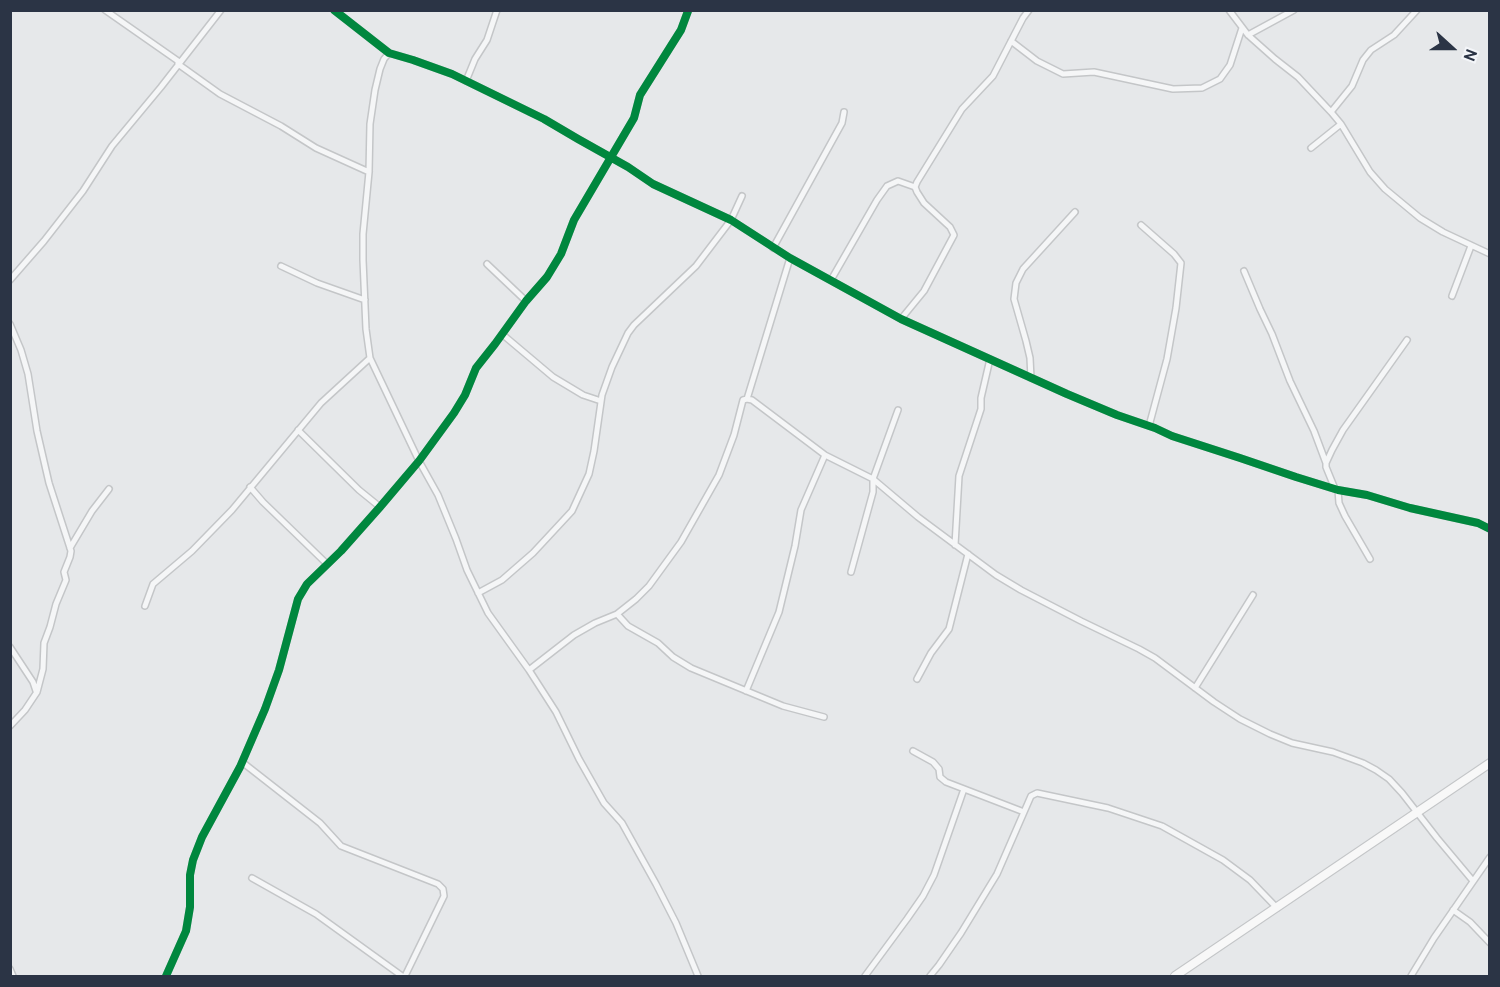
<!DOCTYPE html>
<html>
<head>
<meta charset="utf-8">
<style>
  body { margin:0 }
  #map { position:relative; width:1500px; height:987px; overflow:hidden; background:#e6e8ea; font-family:Overpass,sans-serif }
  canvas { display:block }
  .frame { position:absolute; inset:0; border:12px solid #2b3445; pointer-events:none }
  .north { position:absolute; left:1422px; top:18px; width:60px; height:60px; -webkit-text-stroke:4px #f4f6f9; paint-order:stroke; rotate:111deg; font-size:16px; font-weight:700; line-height:24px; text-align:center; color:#2b3445 }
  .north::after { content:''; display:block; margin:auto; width:21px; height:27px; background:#2b3445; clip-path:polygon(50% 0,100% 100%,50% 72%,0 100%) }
</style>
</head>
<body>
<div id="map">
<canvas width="1500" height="987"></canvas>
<div class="frame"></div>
<div class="north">N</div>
</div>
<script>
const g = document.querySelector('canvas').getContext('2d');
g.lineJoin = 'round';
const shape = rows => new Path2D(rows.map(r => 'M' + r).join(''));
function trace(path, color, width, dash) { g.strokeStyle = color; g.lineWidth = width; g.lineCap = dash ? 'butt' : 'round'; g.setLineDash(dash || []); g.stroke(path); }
const minor = shape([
  [105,10,178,61,178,64,220,94,281,126,316,148,369,172],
  [334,10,389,53,413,60,452,74,544,119,578,139,628,167,653,184,731,220,790,258,901,319,1067,394,1117,415,1155,428,1172,436,1240,458,1296,477,1338,490,1367,495,1410,508,1478,523,1490,529],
  [1229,10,1248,35,1275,59,1298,77,1331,112,1341,124,1370,172,1385,189,1420,218,1443,232,1490,254],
  [1248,35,1294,10],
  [1011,41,1037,61,1063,74,1094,72,1173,89,1202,88,1220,79,1230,65,1242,28],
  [389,53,384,59,380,69,375,90,370,124,369,172,363,234,363,260,366,329,370,358,419,461,438,495,456,539,467,570,488,613,529,670,556,712,579,759,604,803,622,823,656,884,676,923,698,976],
  [466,81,475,59,487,40,497,10],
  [1331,112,1352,86,1363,60,1371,50,1394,35,1417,10],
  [1311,148,1341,124],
  [1141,225,1174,254,1181,263,1176,308,1167,359,1149,426],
  [773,248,842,123,844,112],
  [487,264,526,301],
  [281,266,317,283,365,300],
  [1244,271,1260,309,1272,334,1290,381,1314,431,1326,463],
  [10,280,44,241,83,191,112,146,161,87,221,10],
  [831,280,877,200,887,186,898,181,915,187],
  [1452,296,1471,246],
  [901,319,924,291,954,235,950,227,924,203,917,192,915,187,917,182,962,109,993,76,1023,18,1029,10],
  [10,324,21,350,28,374,37,431,49,483,71,551,70,557,64,572,66,580,56,604,50,627,44,643,43,669,37,692,25,710,10,726],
  [502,334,553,377,583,395,601,401],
  [1031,378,1030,358,1026,341,1014,299,1016,283,1023,269,1075,212],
  [747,399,752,400,825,455,873,479,918,517,996,575,1021,590,1081,621,1139,649,1155,658,1214,702,1240,719,1270,734,1292,743,1333,752,1363,763,1376,770,1389,779,1402,793,1437,838,1473,881],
  [298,430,359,490,380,507],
  [250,487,263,502,327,564],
  [1335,489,1326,467,1326,463,1332,450,1343,430,1407,340],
  [1338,490,1339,503,1345,516,1370,559],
  [955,545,959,476,981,409,981,398,990,359],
  [70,548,92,511,109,489],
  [851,572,873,492,873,479,898,410],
  [478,593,502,580,533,553,572,511,589,474,594,451,602,395,612,367,628,333,634,325,696,266,731,220,742,196],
  [145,606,153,584,192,551,232,510,321,403,370,358],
  [617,614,628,626,658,643,673,657,691,668,783,706,824,717],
  [10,647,33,682,36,691],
  [529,670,574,635,595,623,617,614,636,599,649,586,681,542,719,475,734,435,743,400,747,399,790,258],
  [917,679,931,653,949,629,968,554],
  [1195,688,1253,595],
  [746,691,779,612,795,546,801,510,825,455],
  [913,751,933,762,939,769,940,777,946,782,1024,812],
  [242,762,320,823,341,846,438,884,443,889,444,896,405,976],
  [252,878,316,914,402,976],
  [1453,910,1470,922,1490,943],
  [10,969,13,976],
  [166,976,186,931,190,907,190,875,193,860,202,837,240,767,265,709,279,670,298,599,307,584,341,551,380,507,419,461,454,413,465,395,476,368,495,344,526,301,547,277,561,254,574,220,634,118,640,95,681,30,688,11],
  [865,976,907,919,923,896,934,875,964,789],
  [930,976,939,965,961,933,997,874,1031,796,1037,793,1108,808,1162,826,1223,860,1250,880,1277,908],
  [1411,976,1434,938,1490,857]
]);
const secondary = shape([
  [1175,976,1490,763]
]);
const cycleway = shape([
  [334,10,389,53,413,60,452,74,544,119,578,139,628,167,653,184,731,220,790,258,901,319,1067,394,1117,415,1155,428,1172,436,1240,458,1296,477,1338,490,1367,495,1410,508,1478,523,1490,529],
  [166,976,186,931,190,907,190,875,193,860,202,837,240,767,265,709,279,670,298,599,307,584,341,551,380,507,419,461,454,413,465,395,476,368,495,344,526,301,547,277,561,254,574,220,634,118,640,95,681,30,688,11]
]);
trace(minor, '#c4c6c8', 8);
trace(secondary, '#c4c6c8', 10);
trace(minor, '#f5f6f7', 5);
trace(secondary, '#f8f8f8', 8);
trace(cycleway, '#00873e', 8);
</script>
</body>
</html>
